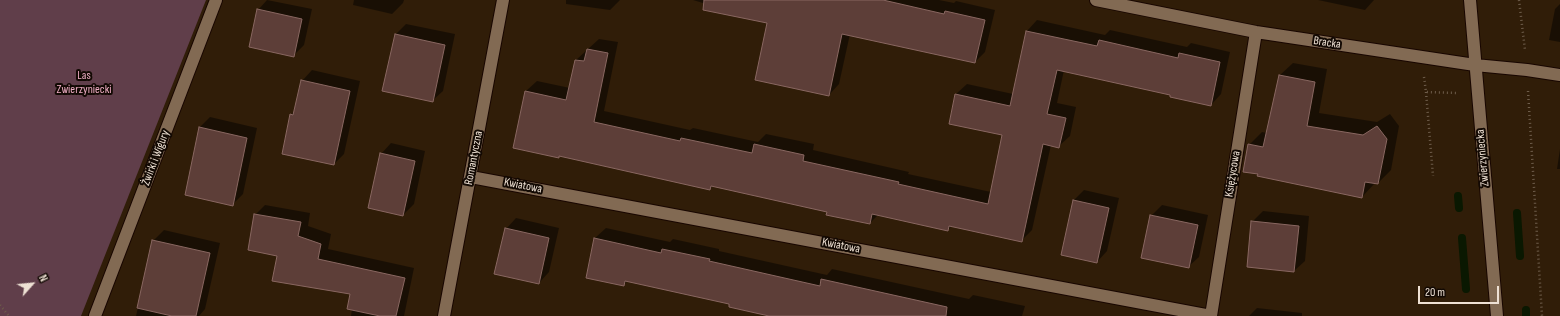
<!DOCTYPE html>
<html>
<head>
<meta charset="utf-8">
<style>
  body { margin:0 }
  #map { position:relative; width:1560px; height:316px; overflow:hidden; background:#301d08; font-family:"Sofia Sans Condensed",sans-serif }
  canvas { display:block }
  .north { position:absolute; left:12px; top:264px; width:40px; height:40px; -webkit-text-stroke:3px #120903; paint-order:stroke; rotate:63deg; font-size:11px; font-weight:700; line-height:16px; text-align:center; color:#eee1d4 }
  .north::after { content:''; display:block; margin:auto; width:14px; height:18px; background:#eee1d4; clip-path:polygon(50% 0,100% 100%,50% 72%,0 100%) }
  .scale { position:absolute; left:1418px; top:286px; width:81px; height:18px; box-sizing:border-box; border:2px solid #eee1d4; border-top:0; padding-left:5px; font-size:12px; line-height:14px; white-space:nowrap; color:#eee1d4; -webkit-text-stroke:3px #120903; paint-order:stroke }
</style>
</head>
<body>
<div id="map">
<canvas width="1560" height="316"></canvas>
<div class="north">N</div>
<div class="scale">20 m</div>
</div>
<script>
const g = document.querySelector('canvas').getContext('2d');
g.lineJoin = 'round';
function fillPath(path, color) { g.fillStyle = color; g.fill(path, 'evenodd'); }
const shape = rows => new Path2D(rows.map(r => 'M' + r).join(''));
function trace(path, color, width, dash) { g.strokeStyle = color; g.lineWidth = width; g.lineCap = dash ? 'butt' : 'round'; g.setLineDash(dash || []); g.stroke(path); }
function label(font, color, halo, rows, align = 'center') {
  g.font = font + ' "Sofia Sans Condensed",sans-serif'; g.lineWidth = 4; g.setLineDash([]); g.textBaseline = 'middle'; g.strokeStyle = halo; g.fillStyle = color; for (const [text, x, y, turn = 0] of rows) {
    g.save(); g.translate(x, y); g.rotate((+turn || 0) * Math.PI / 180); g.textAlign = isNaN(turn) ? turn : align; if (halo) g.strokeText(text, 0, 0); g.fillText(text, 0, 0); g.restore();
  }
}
const forest = shape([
  [0,0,206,0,81,316,0,316]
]);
const shadow = shape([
  [267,0,312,9,304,45,293,56,258,10],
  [354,0,404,0,403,3,392,14,353,5],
  [566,0,620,0,610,10,566,4],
  [693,0,939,0,954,3,956,1,995,10,985,52,975,62,850,34,839,84,829,95,768,23],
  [1318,0,1374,0,1365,10],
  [1560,4,1560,42,1549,40,1555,9],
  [1037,20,1105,35,1110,30,1187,47,1191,43,1230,52,1221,94,1211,105,1171,94,1064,70,1057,103,1076,107,1070,136,1059,146,1051,145,1032,230,1021,241,952,226,948,230,878,215,870,223,828,211,714,185,710,189,560,156,558,157,514,148,526,91,537,81,570,88,576,60,599,39,618,42,604,111,690,130,693,128,758,142,766,134,814,144,813,150,909,172,908,174,991,192,1003,135,956,94,967,84,1013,94,1027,31],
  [406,24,455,34,443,91,432,101,396,34],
  [1293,63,1327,69,1319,113,1377,122,1390,114,1399,126,1391,170,1378,183,1375,183,1362,197,1249,145,1262,132,1267,133,1280,75],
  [312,70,360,81,344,154,334,164,291,115,295,110,302,81],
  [210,117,257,128,243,194,232,205,199,128],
  [391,143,425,151,414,204,403,215,381,154],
  [1560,149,1560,169,1557,169],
  [1084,190,1119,198,1107,251,1097,262,1073,201],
  [265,205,310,213,308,226,331,234,328,249,414,268,404,316,351,316,352,309,351,293,278,255,255,215],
  [1162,205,1208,215,1199,257,1188,267,1151,216],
  [1263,211,1309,216,1305,261,1294,271,1252,222],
  [516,218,559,228,549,272,539,283,506,229],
  [606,228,670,242,673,239,719,249,719,251,827,275,832,269,969,299,973,295,1025,306,1022,316,791,316,628,281,623,285,595,238],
  [164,230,220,243,205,309,199,316,136,316,153,241],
  [1257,308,1302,313,1302,316,1249,316]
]);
const stream = shape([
  [1458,196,1459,208],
  [1517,213,1520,256],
  [1462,238,1466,289],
  [1526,310,1526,316]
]);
const building = shape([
  [704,0,883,0,944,14,945,11,985,20,975,63,842,34,829,96,755,80,767,23,703,10,704,0],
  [257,9,302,19,294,57,249,47,257,9],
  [1026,31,1097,46,1099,40,1178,58,1179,53,1220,62,1211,106,1170,97,1170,95,1057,70,1047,114,1066,118,1059,148,1043,144,1022,242,949,226,948,231,872,214,870,224,826,215,827,212,711,186,710,190,559,156,559,158,513,148,525,91,566,100,575,60,584,61,587,49,608,53,594,122,680,141,681,138,752,153,754,144,804,155,803,161,899,182,898,184,988,204,1002,135,949,124,955,94,1010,106,1026,31],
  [395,34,445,45,433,102,382,91,395,34],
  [1279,75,1315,82,1307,126,1363,135,1377,126,1387,139,1378,184,1365,182,1362,198,1257,176,1258,174,1243,172,1248,144,1263,147,1279,75],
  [301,80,350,91,334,165,282,154,290,114,293,115,301,80],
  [199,127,247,138,233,206,185,195,199,127],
  [380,153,415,161,403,216,368,208,380,153],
  [1073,200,1109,208,1097,263,1061,255,1073,200],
  [254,214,301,222,298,236,321,244,318,259,405,278,396,316,380,316,347,309,350,294,272,281,277,256,248,250,254,214],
  [1150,215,1198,225,1189,268,1141,258,1150,215],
  [1251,221,1299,226,1294,272,1247,267,1251,221],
  [505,228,549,238,539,284,494,274,505,228],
  [594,238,661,253,662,249,710,259,709,261,820,286,821,279,947,307,946,316,769,316,729,307,729,304,625,281,624,286,586,278,594,238],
  [152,240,210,253,196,316,172,316,137,308,152,240]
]);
const path = shape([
  [1519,0,1525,50],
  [1424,77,1426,92,1458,93],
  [1528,91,1542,316],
  [1426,92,1433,176],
  [0,305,9,316]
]);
const minor = shape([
  [1096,0,1256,32,1475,65,1527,70,1560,75],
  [1470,0,1497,316],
  [471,177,1211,316],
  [95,316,216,0],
  [444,316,503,0],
  [1211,316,1256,32]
]);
const streetNames = [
  ["Bracka",1327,43,9],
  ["Żwirki i Wigury",156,158,-69],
  ["Romantyczna",474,158,-79],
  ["Zwierzyniecka",1483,158,-95],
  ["Księżycowa",1233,174,-81],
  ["Kwiatowa",523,186,11],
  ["Kwiatowa",841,246,11]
];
const parkNames = [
  ["Las",84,76],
  ["Zwierzyniecki",84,90]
];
fillPath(forest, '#603e4a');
fillPath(shadow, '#0007');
trace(stream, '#0a1801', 8);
fillPath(building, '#5d3e38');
trace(building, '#896761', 1);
trace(minor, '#180600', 14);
trace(path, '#6e5d4b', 2.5, [1, 3]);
trace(minor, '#826a53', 12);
label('12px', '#eee1d4', '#120903', streetNames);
label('12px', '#efaec5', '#120903', parkNames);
</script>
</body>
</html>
